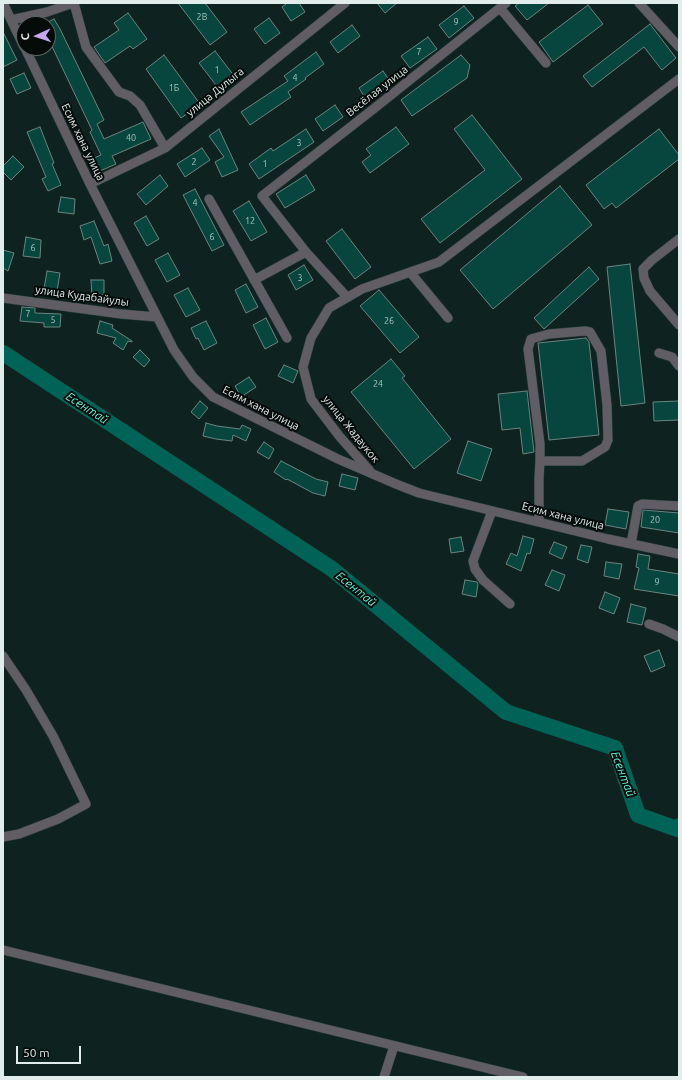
<!DOCTYPE html>
<html>
<head>
<meta charset="utf-8">
<style>
  body { margin:0 }
  #map { position:relative; width:682px; height:1080px; overflow:hidden; background:#0e2320; font-family:Ubuntu,sans-serif }
  canvas { display:block }
  .frame { position:absolute; inset:0; border:4px solid #e1edeb; pointer-events:none }
  .north { position:absolute; left:16px; top:16px; width:40px; height:40px; box-sizing:border-box; background:#040b09; border:1px solid #5c6563; border-radius:50%; rotate:267deg; font-size:11px; font-weight:700; line-height:16px; text-align:center; color:#e1edeb }
  .north::after { content:''; display:block; margin:auto; width:14px; height:18px; background:#c6a6f0; clip-path:polygon(50% 0,100% 100%,50% 72%,0 100%) }
  .scale { position:absolute; left:16px; top:1046px; width:65px; height:18px; box-sizing:border-box; border:2px solid #e1edeb; border-top:0; padding-left:5px; font-size:12px; line-height:14px; white-space:nowrap; color:#e1edeb; -webkit-text-stroke:3px #040b09; paint-order:stroke }
</style>
</head>
<body>
<div id="map">
<canvas width="682" height="1080"></canvas>
<div class="frame"></div>
<div class="north">С</div>
<div class="scale">50 m</div>
</div>
<script>
const g = document.querySelector('canvas').getContext('2d');
g.lineJoin = 'round';
const shape = rows => new Path2D(rows.map(r => 'M' + r).join(''));
function trace(path, color, width, dash) { g.strokeStyle = color; g.lineWidth = width; g.lineCap = dash ? 'butt' : 'round'; g.setLineDash(dash || []); g.stroke(path); }
function fillPath(path, color) { g.fillStyle = color; g.fill(path, 'evenodd'); }
function label(font, color, halo, rows, align = 'center') {
  g.font = font + ' Ubuntu,sans-serif'; g.lineWidth = 4; g.setLineDash([]); g.textBaseline = 'middle'; g.strokeStyle = halo; g.fillStyle = color; for (const [text, x, y, turn = 0] of rows) {
    g.save(); g.translate(x, y); g.rotate((+turn || 0) * Math.PI / 180); g.textAlign = isNaN(turn) ? turn : align; if (halo) g.strokeText(text, 0, 0); g.fillText(text, 0, 0); g.restore();
  }
}
const river = shape([
  [3,353,332,569,506,712,615,748,638,815,677,829,679,826]
]);
const building = shape([
  [178,3,205,3,227,32,210,45,178,3],
  [287,3,299,3,305,12,291,21,282,7,287,3],
  [377,3,397,3,385,13,377,3],
  [519,3,549,3,527,20,515,6,519,3],
  [588,5,603,24,553,62,539,42,588,5],
  [464,6,474,18,449,38,439,25,464,6],
  [128,13,147,39,133,49,130,46,105,63,94,47,119,30,114,23,128,13],
  [269,18,280,33,265,44,254,29,269,18],
  [54,19,60,29,104,120,97,124,104,139,143,122,151,139,112,156,116,164,100,171,94,158,101,155,90,132,92,130,48,38,48,22,54,19],
  [650,24,676,58,662,70,644,47,592,87,583,76,650,24],
  [352,25,360,36,338,53,330,42,352,25],
  [3,32,17,60,3,67,3,32],
  [428,37,437,49,410,68,401,56,428,37],
  [215,51,235,77,219,89,199,63,215,51],
  [316,52,324,64,305,78,306,79,288,92,291,97,250,125,241,112,288,81,284,76,316,52],
  [164,55,203,108,194,115,191,111,181,118,146,69,164,55],
  [461,55,470,65,467,78,412,116,401,100,461,55],
  [383,71,392,84,367,101,359,88,383,71],
  [24,73,31,88,17,94,10,79,24,73],
  [335,105,343,117,323,131,315,119,335,105],
  [472,115,522,179,440,243,421,219,485,170,454,129,472,115],
  [40,127,54,163,52,164,61,185,48,191,42,179,46,177,27,132,40,127],
  [396,127,409,144,370,173,362,162,371,155,366,149,396,127],
  [219,129,238,170,222,177,215,162,224,157,209,136,219,129],
  [306,129,314,142,259,179,249,164,271,148,273,151,306,129],
  [659,129,679,155,679,159,616,208,612,203,604,209,586,185,659,129],
  [202,148,210,160,185,177,177,164,202,148],
  [13,156,24,167,11,180,3,172,3,166,13,156],
  [160,175,168,186,146,205,137,194,160,175],
  [306,175,315,190,285,208,276,194,306,175],
  [560,186,592,225,493,309,460,270,560,186],
  [195,189,224,245,212,251,183,195,195,189],
  [61,197,75,199,74,214,58,212,61,197],
  [249,201,267,232,251,241,233,211,249,201],
  [146,216,159,239,147,246,134,223,146,216],
  [94,221,104,246,108,244,112,261,100,264,91,237,84,240,80,226,94,221],
  [342,229,371,267,355,279,326,241,342,229],
  [26,237,41,240,40,258,23,256,26,237],
  [3,250,14,253,8,271,3,268,3,250],
  [168,253,180,275,167,282,155,260,168,253],
  [630,264,645,403,621,406,607,267,630,264],
  [304,265,313,280,296,290,288,275,304,265],
  [589,267,599,279,544,329,534,318,589,267],
  [47,271,60,273,57,291,44,289,47,271],
  [91,280,104,280,104,295,92,296,91,280],
  [246,284,258,307,246,313,235,290,246,284],
  [188,288,200,310,186,317,174,295,188,288],
  [379,290,419,337,400,353,360,306,379,290],
  [22,307,35,308,35,313,61,314,60,327,44,327,44,323,20,321,22,307],
  [266,318,278,342,265,349,253,325,266,318],
  [100,321,113,325,112,328,132,341,132,342,128,341,123,350,113,343,116,338,97,333,100,321],
  [206,321,217,343,204,350,198,338,196,339,191,328,206,321],
  [586,338,589,342,599,435,549,440,538,343,586,338],
  [140,350,150,360,144,367,133,357,140,350],
  [391,359,405,376,402,378,451,439,414,469,351,392,391,359],
  [284,365,298,371,293,383,278,376,284,365],
  [249,377,256,387,241,397,235,386,249,377],
  [527,391,534,452,523,454,520,428,502,430,498,394,527,391],
  [200,401,208,408,199,419,191,412,200,401],
  [679,401,679,420,654,421,653,402,679,401],
  [206,423,217,426,240,429,242,425,251,429,246,441,233,435,232,441,216,439,203,436,206,423],
  [468,441,492,449,481,481,457,473,468,441],
  [264,442,274,449,269,459,257,452,264,442],
  [281,461,316,479,328,482,325,496,313,493,287,479,286,480,274,472,281,461],
  [342,474,358,478,355,490,339,486,342,474],
  [608,509,629,512,626,529,605,525,608,509],
  [643,510,679,513,679,533,641,527,643,510],
  [523,536,534,539,530,554,527,553,521,571,506,564,511,553,517,556,523,536],
  [461,537,464,551,451,553,449,539,461,537],
  [554,542,567,547,562,559,549,553,554,542],
  [581,545,592,547,588,563,577,559,581,545],
  [638,554,650,556,648,569,679,574,679,596,634,589,639,568,636,567,638,554],
  [606,562,622,564,619,579,604,576,606,562],
  [552,570,565,575,559,591,545,585,552,570],
  [465,580,477,582,478,584,476,597,462,594,465,580],
  [605,592,620,598,614,614,599,608,605,592],
  [631,604,646,608,642,625,627,622,631,604],
  [659,650,665,666,651,672,644,656,659,650]
]);
const minor = shape([
  [3,3,24,47],
  [74,3,86,47,119,92,130,96,140,105,165,148],
  [639,3,679,47],
  [500,8,546,63],
  [11,20,47,12,73,3],
  [25,48,90,184,174,350,193,377,213,397,338,459,396,484,419,493,608,539,679,554],
  [90,184,165,148,345,3],
  [209,199,287,338],
  [679,239,652,260,643,269,644,278,650,291,679,325],
  [410,272,448,318],
  [254,280,306,252],
  [347,297,306,252,262,196,376,107,506,3],
  [3,298,121,314,157,317],
  [659,353,672,357,679,366],
  [370,471,340,437,311,399,303,367,311,338,329,308,362,289,439,262,679,79],
  [492,511,473,561,475,569,483,580,510,604],
  [539,522,539,478,540,461,540,444,528,349,531,339,549,334,585,331,590,332,601,351,607,405,608,440,605,447,582,461,540,461],
  [631,544,638,506,642,504,679,506],
  [649,624,663,629,679,637],
  [3,656,26,690,53,736,86,804,58,819,19,834,3,837],
  [3,950,523,1077],
  [384,1077,394,1046]
]);
const numberNames = [
  ["2В",202,17],
  ["9",456,22],
  ["7",419,52],
  ["1",217,70],
  ["4",295,78],
  ["1Б",174,88],
  ["40",131,138],
  ["3",299,143],
  ["2",194,162],
  ["1",265,164],
  ["4",195,203],
  ["12",250,221],
  ["6",212,237],
  ["6",33,248],
  ["3",300,278],
  ["7",28,314],
  ["5",53,320],
  ["26",389,321],
  ["24",378,384],
  ["20",655,520],
  ["9",657,582]
];
const streetNames = [
  ["Весёлая улица",377,91,-38],
  ["улица Дулыга",215,92,-39],
  ["Есим хана улица",83,142,64],
  ["улица Кудабайулы",82,296,8],
  ["Есим хана улица",261,408,27],
  ["улица Жадаукок",351,429,51],
  ["Есим хана улица",563,516,14]
];
const waterNames = [
  ["Есентай",87,408,33],
  ["Есентай",356,589,39],
  ["Есентай",623,774,69]
];
trace(river, '#006357', 16);
fillPath(building, '#07463e');
trace(building, '#6c847f', 1);
trace(minor, '#2c3f3c', 10);
trace(minor, '#605d65', 9);
label('9px', '#aac3c0', null, numberNames);
label('11px', '#e1edeb', '#040b09', streetNames);
label('italic 12px', '#5ef4dd', '#040b09', waterNames);
</script>
</body>
</html>
